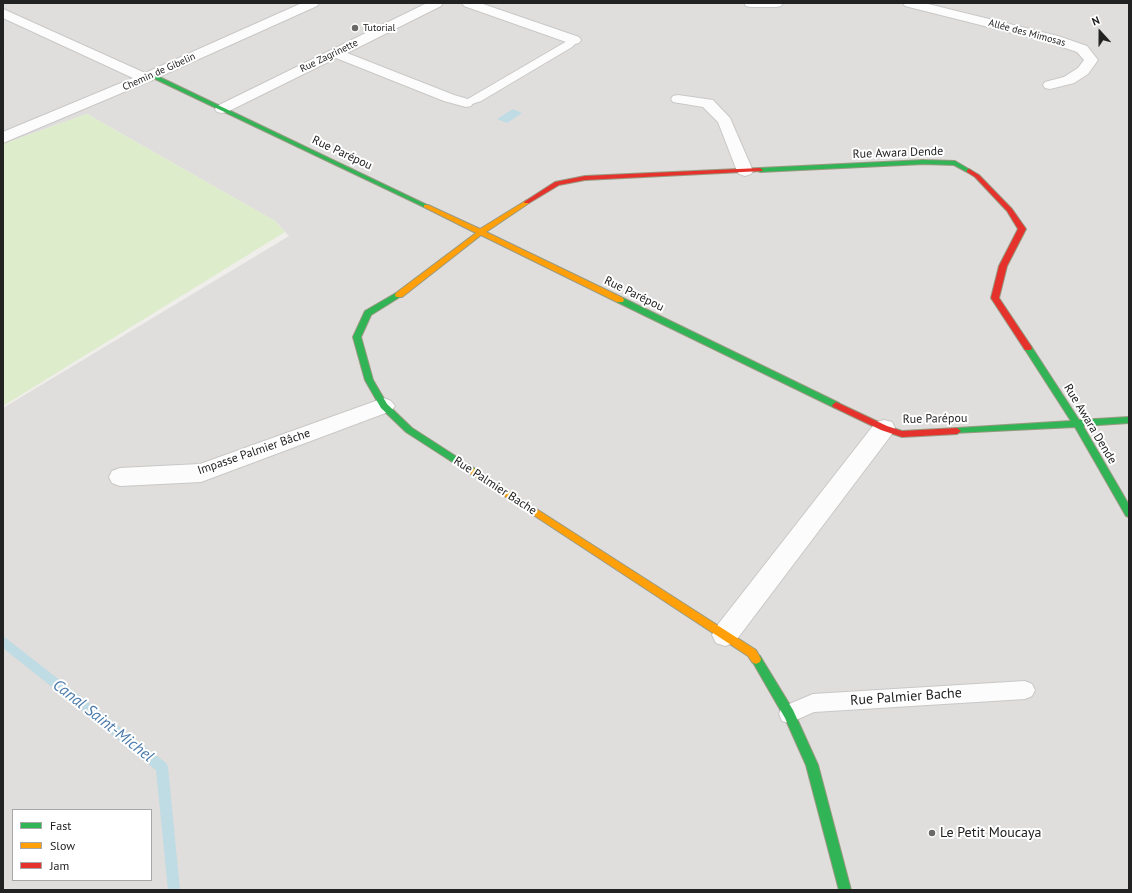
<!DOCTYPE html>
<html>
<head>
<meta charset="utf-8">
<style>
  body { margin:0 }
  #map { position:relative; width:1132px; height:893px; overflow:hidden; background:#f0eeeb; font-family:"PT Sans",sans-serif }
  canvas { display:block }
  .frame { position:absolute; inset:0; border:4px solid #222; pointer-events:none }
  .legend { position:absolute; left:12px; top:809px; width:140px; height:72px; box-sizing:border-box; background:#fff; border:1px solid #a7a7a7; margin:0; padding:5px 7px; list-style:none; font-size:12px; color:#222 }
  .legend li { display:flex; align-items:center; gap:8px; height:20px }
  .legend b { width:20px; border:1px solid #a7a7a7 }
  .north { position:absolute; left:1080px; top:12px; width:40px; height:40px; -webkit-text-stroke:3px #fff; paint-order:stroke; rotate:339deg; font-size:11px; font-weight:700; line-height:16px; text-align:center; color:#222 }
  .north::after { content:''; display:block; margin:auto; width:14px; height:18px; background:#222; clip-path:polygon(50% 0,100% 100%,50% 72%,0 100%) }
</style>
</head>
<body>
<div id="map">
<canvas width="1132" height="893"></canvas>
<div class="frame"></div>
<ul class="legend">
<li><b style="height:5px;background:#30b455"></b>Fast</li>
<li><b style="height:5px;background:#ff9f0a"></b>Slow</li>
<li><b style="height:5px;background:#e5322d"></b>Jam</li>
</ul>
<div class="north">N</div>
</div>
<script>
const g = document.querySelector('canvas').getContext('2d');
g.lineJoin = 'round';
function fillPath(path, color) { g.fillStyle = color; g.fill(path, 'evenodd'); }
const shape = rows => new Path2D(rows.map(r => 'M' + r).join(''));
function trace(path, color, width, dash) { g.strokeStyle = color; g.lineWidth = width; g.lineCap = dash ? 'butt' : 'round'; g.setLineDash(dash || []); g.stroke(path); }
function label(font, color, halo, rows, align = 'center') {
  g.font = font + ' "PT Sans",sans-serif'; g.lineWidth = 4; g.setLineDash([]); g.textBaseline = 'middle'; g.strokeStyle = halo; g.fillStyle = color; for (const [text, x, y, turn = 0] of rows) {
    g.save(); g.translate(x, y); g.rotate((+turn || 0) * Math.PI / 180); g.textAlign = isNaN(turn) ? turn : align; if (halo) g.strokeText(text, 0, 0); g.fillText(text, 0, 0); g.restore();
  }
}
const residential = shape([
  [3,3,1129,3,1129,890,3,890,3,408,289,236,275,221,87,114,3,144,3,54,5,53,3,51],
  [13,810,151,810,151,880,13,880]
]);
const grass = shape([
  [87,114,275,221,285,232,3,406,3,144]
]);
const water = shape([
  [513,109,522,113,507,123,497,119]
]);
const stream = shape([
  [3,637,7,639,166,763,168,767,180,890,168,890,156,770,3,648,3,637]
]);
const lane = shape([
  [574,37,579,40,572,47,481,101,466,106,461,103,574,37],
  [1025,681,1032,684,1035,690,1032,696,1025,699,814,712,789,723,782,721,779,714,782,707,813,694,1025,681]
]);
const street = shape([
  [302,3,319,3,317,6,150,81,3,143,3,132,133,78,3,18,3,9,145,73,302,3],
  [427,3,443,3,441,6,347,53,454,95,471,100,473,103,471,106,466,107,444,101,336,58,227,112,222,113,217,112,215,109,217,106,427,3],
  [462,3,480,3,579,37,581,40,579,43,574,44,569,43,464,6,462,3],
  [744,3,783,3,781,6,777,7,750,7,746,6,744,3],
  [903,3,924,3,1058,36,1087,46,1098,60,1088,74,1074,83,1050,89,1045,88,1043,85,1045,82,1064,77,1078,68,1084,60,1077,52,1048,42,905,6,903,3],
  [678,95,713,100,730,118,753,171,751,174,745,176,739,174,737,171,718,122,703,107,673,102,671,99,673,96,678,95],
  [384,398,391,401,395,406,391,411,201,482,120,486,112,483,109,477,112,471,120,468,200,464,384,398],
  [884,420,892,422,895,428,892,434,734,643,725,646,716,643,712,635,716,627,876,422,884,420]
]);
const fast = shape([
  [149,74,153,74,429,206,428,207,424,207,149,76,149,74],
  [924,160,955,161,972,171,971,172,967,172,954,165,924,164,760,172,757,170,760,168,924,160],
  [396,293,399,293,403,295,371,315,361,337,373,380,387,404,412,428,474,468,476,470,474,472,468,472,406,432,381,408,365,380,353,337,365,311,396,293],
  [617,298,623,298,839,403,840,405,836,408,833,407,617,302,616,300,617,298],
  [1028,345,1031,346,1079,420,1129,417,1129,423,1083,426,1129,505,1129,517,1126,516,1075,427,954,433,953,431,957,428,1071,421,1024,348,1028,345],
  [756,654,760,656,793,710,818,765,851,890,839,890,806,765,785,718,751,659,752,656,756,654]
]);
const slow = shape([
  [527,200,529,201,529,203,486,232,623,298,624,300,623,302,617,302,481,235,402,297,396,297,395,295,396,293,476,233,424,207,424,205,428,205,480,229,527,200],
  [471,467,756,650,761,659,760,662,756,664,752,662,748,656,468,472,466,470,468,468,471,467]
]);
const jam = shape([
  [760,168,763,170,762,171,585,180,559,185,529,203,525,203,524,202,555,182,585,176,760,168],
  [969,169,979,175,1012,209,1026,229,1007,266,999,298,1031,346,1032,348,1031,350,1025,350,991,298,999,266,1018,229,1007,211,975,177,967,172,967,170,969,169],
  [836,402,887,426,902,431,957,428,961,431,957,434,902,437,881,430,833,407,832,405,836,402]
]);
const markers = [
  [355,28,4,"#6a6968"],
  [932,833,4,"#6a6968"]
];
const farPoinames = [
  ["Tutorial",363,28]
];
const farStreetnames = [
  ["Allée des Mimosas",1027,33,15],
  ["Rue Zagrinette",329,56,-26],
  ["Chemin de Gibelin",159,72,-24]
];
const streetNames = [
  ["Rue Parépou",342,153,25],
  ["Rue Awara Dende",898,153,-2],
  ["Rue Parépou",634,294,26],
  ["Rue Parépou",935,419,-1],
  ["Rue Awara Dende",1090,424,59],
  ["Impasse Palmier Bâche",254,452,-19],
  ["Rue Palmier Bache",495,486,33]
];
const nearStreetnames = [
  ["Rue Palmier Bache",906,697,-4]
];
const nearPoinames = [
  ["Le Petit Moucaya",940,833]
];
const nearWaternames = [
  ["Canal Saint-Michel",103,721,38]
];
fillPath(residential, '#dfdedc');
fillPath(grass, '#ddeccb');
fillPath(water, '#bfdbe3');
fillPath(stream, '#bfdbe3');
trace(lane, '#c9c8c7', 2);
trace(street, '#c9c8c7', 2);
trace(fast, '#999a82', 2);
trace(slow, '#999a82', 2);
trace(jam, '#999a82', 2);
fillPath(lane, '#fdfcfc');
fillPath(street, '#fdfcfc');
fillPath(fast, '#30b455');
fillPath(slow, '#ff9f0a');
fillPath(jam, '#e5322d');
for (const [x, y, r, color] of markers) { const dot = new Path2D(); dot.arc(x, y, r, 0, 2 * Math.PI); g.fillStyle = color; g.fill(dot); trace(dot, '#fff', 1.5); }
label('10px', '#222', '#fff', farPoinames, 'left');
label('10px', '#222', '#fff', farStreetnames);
label('12px', '#222', '#fff', streetNames);
label('14px', '#222', '#fff', nearStreetnames);
label('14px', '#222', '#fff', nearPoinames, 'left');
label('italic 16px', '#4a7aab', '#fff', nearWaternames);
</script>
</body>
</html>
